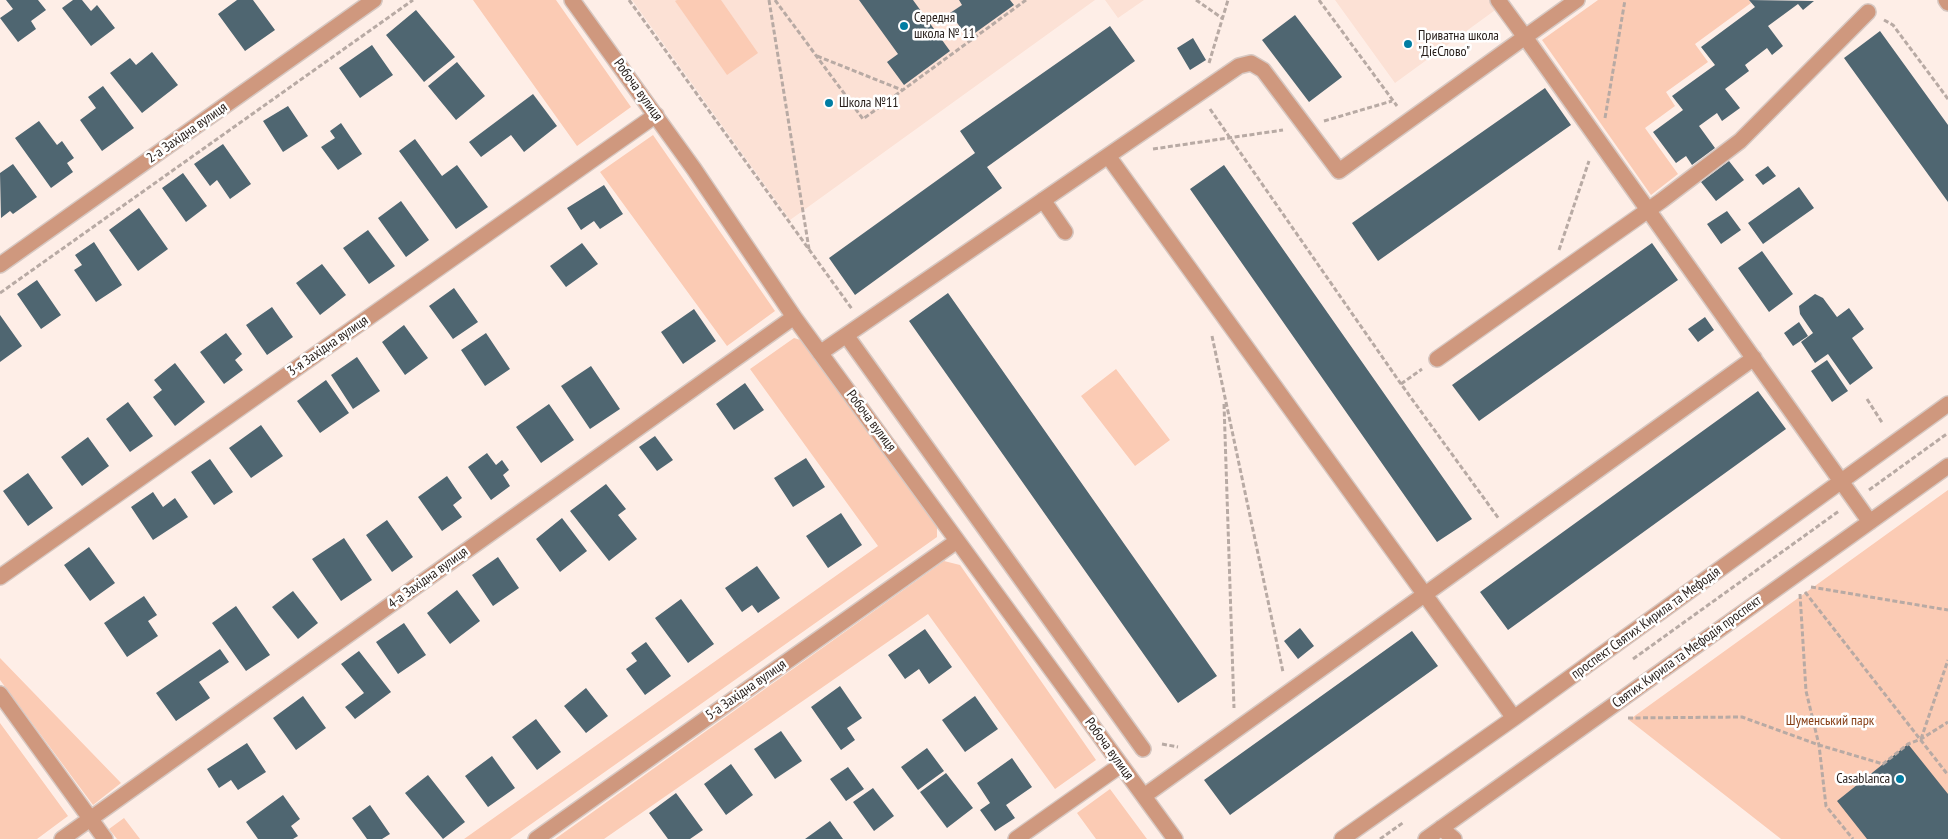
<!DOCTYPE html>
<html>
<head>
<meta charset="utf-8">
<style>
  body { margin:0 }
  canvas { display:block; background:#feeee7 }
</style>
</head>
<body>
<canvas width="1948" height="839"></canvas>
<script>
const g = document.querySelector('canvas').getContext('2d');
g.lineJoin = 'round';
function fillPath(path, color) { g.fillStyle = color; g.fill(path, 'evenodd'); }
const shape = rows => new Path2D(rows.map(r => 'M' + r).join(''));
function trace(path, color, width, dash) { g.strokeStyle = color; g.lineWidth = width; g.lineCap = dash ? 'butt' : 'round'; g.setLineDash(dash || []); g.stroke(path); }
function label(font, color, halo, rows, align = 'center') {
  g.font = font + ' "PT Sans Narrow",sans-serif'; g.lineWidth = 5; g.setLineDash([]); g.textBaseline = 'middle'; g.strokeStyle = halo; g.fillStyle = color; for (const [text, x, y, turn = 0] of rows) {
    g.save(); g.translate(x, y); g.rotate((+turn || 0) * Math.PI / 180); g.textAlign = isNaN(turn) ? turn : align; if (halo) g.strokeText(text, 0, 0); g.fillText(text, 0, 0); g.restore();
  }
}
const built = shape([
  [632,0,1095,0,790,220],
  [1105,0,1144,0,1118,18],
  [1335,0,1509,0,1395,83]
]);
const green = shape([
  [473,0,556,0,631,107,577,146],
  [677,0,721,0,758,53,727,75,675,1],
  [1598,0,1749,0,1751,3,1695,44,1708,62,1666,92,1675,106,1645,128,1678,174,1651,195,1542,40],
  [653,135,775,311,727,346,600,172],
  [794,338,804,341,937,524,937,537,510,839,464,839,878,546,750,369],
  [1116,369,1170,440,1135,466,1081,396],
  [1948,490,1948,839,1781,839,1629,720],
  [944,561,960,565,1096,760,1055,789,928,614,604,839,555,839],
  [0,658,121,783,93,805,0,680],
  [0,723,68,816,37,839,0,839],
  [1110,789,1147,839,1096,839,1077,813],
  [124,818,140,839,117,839,109,829]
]);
const building = shape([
  [6,0,38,0,46,10,31,21,36,29,18,42,0,18,13,9],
  [73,0,82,0,91,11,97,5,115,28,91,46,62,8],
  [237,0,253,0,275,30,245,51,218,14],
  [859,0,913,0,950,51,904,85,887,62,898,54],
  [959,0,1010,0,1014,5,968,38,950,13,962,5],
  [1749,0,1814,1,1803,10,1798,4,1768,26,1783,46,1772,55,1767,48,1745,65,1749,71,1725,89,1740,108,1722,121,1717,113,1699,126,1715,148,1692,165,1686,156,1676,163,1653,132,1683,110,1672,96,1715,65,1701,47,1755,7],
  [416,10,455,57,424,82,386,35],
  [1295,15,1342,77,1309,102,1262,40],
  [1110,26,1135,61,987,167,1002,188,855,295,829,258,975,153,960,131],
  [1880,31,1948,125,1948,202,1844,58],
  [1193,38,1206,60,1190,70,1177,48],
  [372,45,393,75,360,98,339,68],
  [152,52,178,85,142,113,110,73,130,58,136,65],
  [457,62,485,96,456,120,428,86],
  [103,86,134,128,102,151,80,120,96,108,88,97],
  [1545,88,1571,125,1378,261,1352,223],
  [533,94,557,126,524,152,511,135,481,157,469,142],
  [288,106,308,136,283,152,263,121],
  [39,121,57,145,62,141,74,158,67,163,73,172,51,188,15,138],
  [341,123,362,154,338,170,321,147,335,138,330,131],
  [415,139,442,176,457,165,488,207,456,229,399,151],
  [223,144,251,184,230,199,217,180,210,186,194,164],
  [1729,161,1744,180,1716,201,1701,182],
  [13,164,37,197,13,214,10,211,1,218,0,173],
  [1224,165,1472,519,1437,542,1190,189],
  [1768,166,1776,176,1763,185,1755,175],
  [183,173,207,206,186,222,162,188],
  [604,185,623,214,600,229,594,221,581,230,567,208],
  [1799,187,1814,208,1763,244,1748,223],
  [401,201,429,240,406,257,378,218],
  [139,208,168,249,138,271,109,230],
  [1727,211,1741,230,1721,244,1707,224],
  [368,230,395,266,369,284,343,248],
  [94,242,122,285,96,302,74,270,82,265,75,255],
  [582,243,598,264,566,287,550,266],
  [1652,243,1678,280,1479,421,1452,385],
  [1762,251,1793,294,1769,312,1738,268],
  [322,264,346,295,320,315,296,283],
  [37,280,61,315,41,329,17,294],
  [454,288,478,322,453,339,429,306],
  [948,293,1217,676,1178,703,909,321],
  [1815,294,1823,298,1837,317,1849,308,1864,329,1852,338,1873,368,1850,385,1828,354,1815,363,1801,342,1813,333,1800,314,1799,306],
  [272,307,293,337,267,355,246,325],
  [694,309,716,341,683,364,661,332],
  [0,315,22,346,0,362],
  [1705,317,1714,330,1698,342,1688,329],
  [1799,322,1808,336,1793,346,1784,333],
  [404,325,428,358,405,375,382,342],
  [226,333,242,354,235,360,243,370,224,384,200,352],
  [486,333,510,369,485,386,461,350],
  [357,357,380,391,353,409,331,375],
  [1827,360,1848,391,1832,402,1811,371],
  [175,363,205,402,175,426,153,397,162,390,154,380],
  [591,366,620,409,590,429,561,386],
  [326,380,349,413,320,433,297,401],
  [745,383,764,410,734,430,716,404],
  [1758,391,1786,429,1508,630,1480,592],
  [128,402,153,436,130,452,106,419],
  [549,404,574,440,541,463,516,427],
  [261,425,283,456,251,478,229,448],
  [655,436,673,460,657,471,639,447],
  [88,437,109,466,82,486,61,457],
  [487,453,496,465,502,460,509,470,503,475,510,486,491,500,468,467],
  [806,458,825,487,793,507,774,478],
  [210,459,233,492,214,505,191,472],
  [28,473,53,508,28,526,3,491],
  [447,476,462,498,453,505,462,517,442,531,418,497],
  [606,484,626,509,618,515,637,539,609,561,570,511],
  [153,492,163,507,175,498,188,517,153,540,131,507],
  [841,513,862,545,828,568,806,536],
  [562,518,587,551,560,572,536,539],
  [387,520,413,557,392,572,366,535],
  [344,538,372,580,341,601,312,559],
  [89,547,115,583,90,601,64,565],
  [498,557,519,588,493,606,472,575],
  [757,566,780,598,758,613,752,605,742,612,725,588],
  [457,590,480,621,450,644,427,613],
  [293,591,318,623,298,639,272,607],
  [144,596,157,615,148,621,158,636,127,657,104,623],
  [681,599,714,644,688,663,655,618],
  [236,606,270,655,246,671,212,623],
  [404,623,426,655,398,674,376,642],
  [1300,628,1314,646,1298,659,1284,641],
  [925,629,952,667,929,684,919,669,905,679,888,655],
  [1412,631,1438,666,1230,815,1204,780],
  [646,642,671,676,645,695,626,669,637,661,631,653],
  [220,649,229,662,199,682,210,698,176,721,156,693],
  [359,651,391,692,355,719,345,707,364,693,341,664],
  [840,686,862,718,847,728,855,740,841,750,811,707],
  [586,688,608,716,586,733,564,706],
  [303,696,326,728,296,750,273,718],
  [975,696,998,729,965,752,942,720],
  [536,719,561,752,537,770,512,737],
  [781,731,802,761,775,779,754,749],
  [247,743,266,772,238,790,231,780,219,788,207,769],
  [1908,744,1948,794,1948,839,1867,839,1837,801],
  [927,748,944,771,918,790,901,767],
  [492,756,515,788,488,807,465,776],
  [1012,758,1032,787,1006,805,1015,818,995,831,980,810,990,803,977,783],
  [731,764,753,795,726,815,704,784],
  [848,767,864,789,846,801,830,779],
  [946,773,973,808,947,828,920,792],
  [428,775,465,822,443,839,405,793],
  [873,788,894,816,874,831,853,802],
  [676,793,703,830,690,839,668,839,649,813],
  [283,795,300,819,291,826,298,836,293,839,258,839,246,822],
  [370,805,390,834,382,839,367,839,352,818],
  [830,821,843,839,805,839]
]);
const path = shape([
  [629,0,852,309],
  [769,0,809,249],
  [775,0,863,119,1026,0],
  [1196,0,1222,18],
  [1319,0,1397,106],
  [1884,20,1893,25,1948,99],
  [817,56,902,90],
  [1209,63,1228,0],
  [1210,109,1401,384,1499,519],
  [1605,118,1625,0],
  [1324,121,1392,101],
  [1153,149,1283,130],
  [1559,250,1589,161],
  [0,293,413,0],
  [1212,336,1283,672],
  [1401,384,1422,369],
  [1867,399,1883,424],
  [1224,404,1234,708],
  [1869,490,1948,433],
  [1811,587,1948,610],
  [1805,592,1948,775],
  [1800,594,1806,691,1819,745,1826,806,1853,839],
  [1633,659,1839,511],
  [1628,718,1742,717,1819,745,1883,764,1908,744,1921,739,1948,722],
  [1921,739,1948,660],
  [1162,744,1178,747],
  [1380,839,1404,822]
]);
const minor = shape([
  [572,0,694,169,794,317,1175,839],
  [1577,0,1525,37,1870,522],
  [1946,0,1948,3],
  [1108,156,1514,718],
  [1043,200,1065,232],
  [0,265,374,0],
  [846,335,1143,749],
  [820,353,1239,66,1251,63,1263,70,1339,171,1525,37,1498,0],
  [1437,359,1661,201,1740,141,1868,12],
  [0,577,656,115],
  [0,694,105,839],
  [1144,796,1754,358],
  [1441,828,1454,839],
  [62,839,794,317],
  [536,839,957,541],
  [1016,839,1121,765],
  [1342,839,1514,718,1948,404],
  [1426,839,1948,466]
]);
const markers = [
  [904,26,5,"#007da3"],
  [1408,44,5,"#007da3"],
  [829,103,5,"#007da3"],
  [1900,779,5,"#007da3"]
];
const poiNames = [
  ["Середня",914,18],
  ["школа № 11",914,34],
  ["Приватна школа",1418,36],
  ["\"ДієСлово\"",1418,52],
  ["Школа №11",839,103],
  ["Casablanca",1890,779,"right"]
];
const streetNames = [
  ["Робоча вулиця",638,90,54],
  ["2-а Західна вулиця",187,133,-35],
  ["3-я Західна вулиця",328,346,-35],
  ["Робоча вулиця",871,421,53],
  ["4-а Західна вулиця",428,578,-36],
  ["проспект Святих Кирила та Мефодія",1646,623,-36],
  ["Святих Кирила та Мефодія проспект",1687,652,-36],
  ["5-а Західна вулиця",746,690,-35],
  ["Робоча вулиця",1109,749,54]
];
const parkNames = [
  ["Шуменський парк",1830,721]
];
fillPath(built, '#fce1d5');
fillPath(green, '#fbcbb4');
fillPath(building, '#4f6671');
trace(minor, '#d7c8c2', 18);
trace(path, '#b8aaa4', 3, [5, 2.5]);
trace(minor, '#cf987e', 15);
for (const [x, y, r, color] of markers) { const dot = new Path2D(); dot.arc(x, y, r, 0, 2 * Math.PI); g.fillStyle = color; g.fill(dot); trace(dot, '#fff', 2); }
label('14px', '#261d19', '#fff', poiNames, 'left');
label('14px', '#261d19', '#fff', streetNames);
label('14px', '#863e15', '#fff', parkNames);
</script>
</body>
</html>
